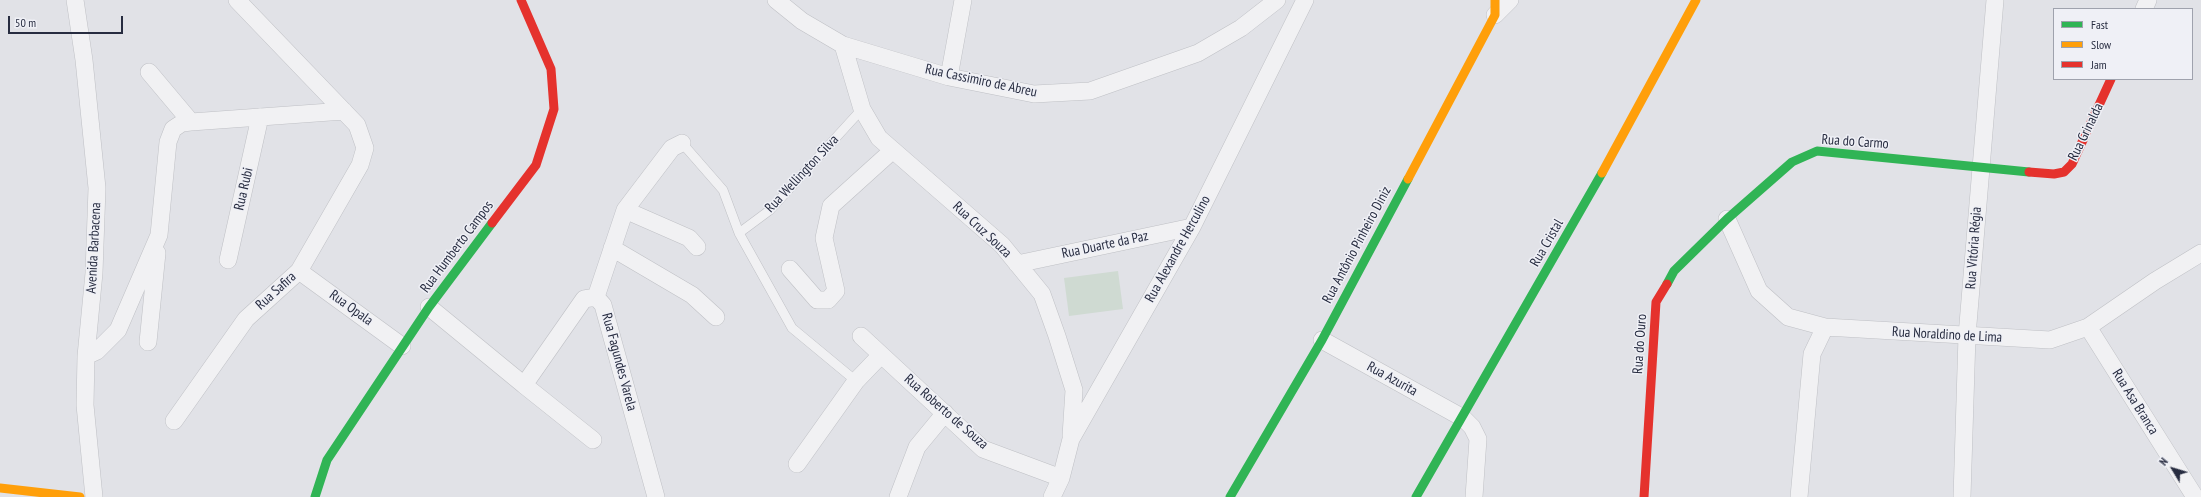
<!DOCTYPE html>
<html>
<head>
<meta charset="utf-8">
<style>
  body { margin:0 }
  #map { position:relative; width:2201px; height:497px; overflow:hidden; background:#e1e2e7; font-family:"PT Sans Narrow",sans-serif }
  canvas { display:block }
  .legend { position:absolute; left:2053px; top:8px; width:140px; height:72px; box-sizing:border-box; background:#eff0f6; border:1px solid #9fa2ad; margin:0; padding:5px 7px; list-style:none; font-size:12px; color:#272c40 }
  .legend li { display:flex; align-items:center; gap:8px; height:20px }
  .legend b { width:20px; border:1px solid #9fa2ad }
  .north { position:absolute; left:2153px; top:449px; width:40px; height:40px; -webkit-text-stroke:3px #eff0f6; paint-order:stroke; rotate:308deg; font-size:11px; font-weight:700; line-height:16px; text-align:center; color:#272c40 }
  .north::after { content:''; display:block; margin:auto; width:14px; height:18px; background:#272c40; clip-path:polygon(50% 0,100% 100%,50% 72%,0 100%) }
  .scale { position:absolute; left:8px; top:16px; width:115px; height:18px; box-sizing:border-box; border:2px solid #272c40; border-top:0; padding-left:5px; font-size:12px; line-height:14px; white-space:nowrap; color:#272c40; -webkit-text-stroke:3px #eff0f6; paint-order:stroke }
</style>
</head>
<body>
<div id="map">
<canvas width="2201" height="497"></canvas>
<ul class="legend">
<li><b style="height:5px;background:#30b455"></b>Fast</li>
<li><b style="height:5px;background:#ff9f0a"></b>Slow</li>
<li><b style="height:5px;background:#e5322d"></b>Jam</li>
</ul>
<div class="north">N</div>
<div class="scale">50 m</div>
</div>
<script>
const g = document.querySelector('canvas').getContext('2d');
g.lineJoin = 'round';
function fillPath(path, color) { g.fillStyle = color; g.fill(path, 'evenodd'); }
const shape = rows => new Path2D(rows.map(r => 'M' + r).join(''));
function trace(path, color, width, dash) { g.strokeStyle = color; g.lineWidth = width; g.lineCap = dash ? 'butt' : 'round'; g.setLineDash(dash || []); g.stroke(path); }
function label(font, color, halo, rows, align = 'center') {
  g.font = font + ' "PT Sans Narrow",sans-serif'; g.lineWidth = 3; g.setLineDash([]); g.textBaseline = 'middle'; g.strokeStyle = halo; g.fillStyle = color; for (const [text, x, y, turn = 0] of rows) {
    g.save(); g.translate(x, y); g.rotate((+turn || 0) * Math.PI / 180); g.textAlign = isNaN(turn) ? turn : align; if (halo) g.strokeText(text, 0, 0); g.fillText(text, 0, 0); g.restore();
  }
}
const green = shape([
  [1118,271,1123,309,1069,316,1064,278]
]);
const lane = shape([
  [682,143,723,190,739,233,770,210,862,109],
  [739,233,792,328,856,381]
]);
const street = shape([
  [75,0,84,60,97,188,94,273,86,356,85,405,94,497],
  [776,0,802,21,843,45,949,77,1034,94,1090,91,1198,53,1241,28,1277,0],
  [2144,9,2148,0],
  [1495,15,1510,0],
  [843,45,862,109,879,138,1002,245,1042,294,1057,336,1074,390,1071,436],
  [149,72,191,122],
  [949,77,963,0],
  [625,210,689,238,697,247],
  [1727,219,1759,291,1788,317,1825,327,2050,340,2088,327,2155,281,2201,253],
  [612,248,692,295,716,317],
  [228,260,260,117],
  [1017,264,1192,227],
  [790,269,817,300,828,300,836,291,824,238,831,206,893,150],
  [299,271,402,346],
  [596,297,625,210,672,148,682,143],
  [429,307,524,385,584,299,596,297,603,305,656,497],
  [2088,327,2195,497],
  [861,336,983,449,1061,478],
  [1322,340,1463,418,1472,427,1478,439,1474,497],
  [148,342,157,253],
  [86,356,97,351,118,330,159,235,168,142,173,129,182,123,191,122,344,111],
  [524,385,593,440],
  [174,421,246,319,299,271,360,165,365,148,357,125,237,0],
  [797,464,856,381,881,355],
  [898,497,917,447,945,413],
  [1052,497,1061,478,1071,439,1192,227,1305,0],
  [1799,497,1812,354,1825,327],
  [1962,497,1967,336,1995,0]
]);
const fast = shape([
  [1667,284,1674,271,1727,219,1792,162,1817,151,2029,172],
  [315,497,327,460,429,307,492,223],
  [1230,497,1322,340,1408,179],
  [1416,497,1602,173]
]);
const slow = shape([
  [1602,173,1696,0],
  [1408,179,1495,15,1495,0],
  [0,488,80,497]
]);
const jam = shape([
  [2029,172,2054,174,2064,172,2072,164,2111,79],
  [492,223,536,165,554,109,551,69,521,0],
  [1644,497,1656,302,1667,284]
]);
const streetNames = [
  ["Rua Cassimiro de Abreu",981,81,12],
  ["Rua Grinalda",2086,132,-64],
  ["Rua do Carmo",1855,142,4],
  ["Rua Wellington Silva",802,174,-47],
  ["Rua Rubi",244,189,-77],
  ["Rua Cruz Souza",982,230,43],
  ["Rua Cristal",1547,243,-60],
  ["Rua Duarte da Paz",1105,245,-12],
  ["Rua Antônio Pinheiro Diniz",1357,245,-62],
  ["Rua Humberto Campos",457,247,-53],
  ["Avenida Barbacena",94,248,-87],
  ["Rua Vitória Régia",1974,248,-86],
  ["Rua Alexandre Herculino",1178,249,-61],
  ["Rua Safira",276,291,-42],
  ["Rua Opala",351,308,36],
  ["Rua Noraldino de Lima",1947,335,3],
  ["Rua do Ouro",1640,344,-86],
  ["Rua Fagundes Varela",619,362,75],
  ["Rua Azurita",1392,379,29],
  ["Rua Asa Branca",2135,402,58],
  ["Rua Roberto de Souza",946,412,41]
];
fillPath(green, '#cfdad2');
trace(lane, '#bfc0c5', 10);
trace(street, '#bfc0c5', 18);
trace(lane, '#f1f1f3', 9);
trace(street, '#f1f1f3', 17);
trace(fast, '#30b455', 9);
trace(slow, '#ff9f0a', 9);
trace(jam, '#e5322d', 9);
label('14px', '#272c40', '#eff0f6', streetNames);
</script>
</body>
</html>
